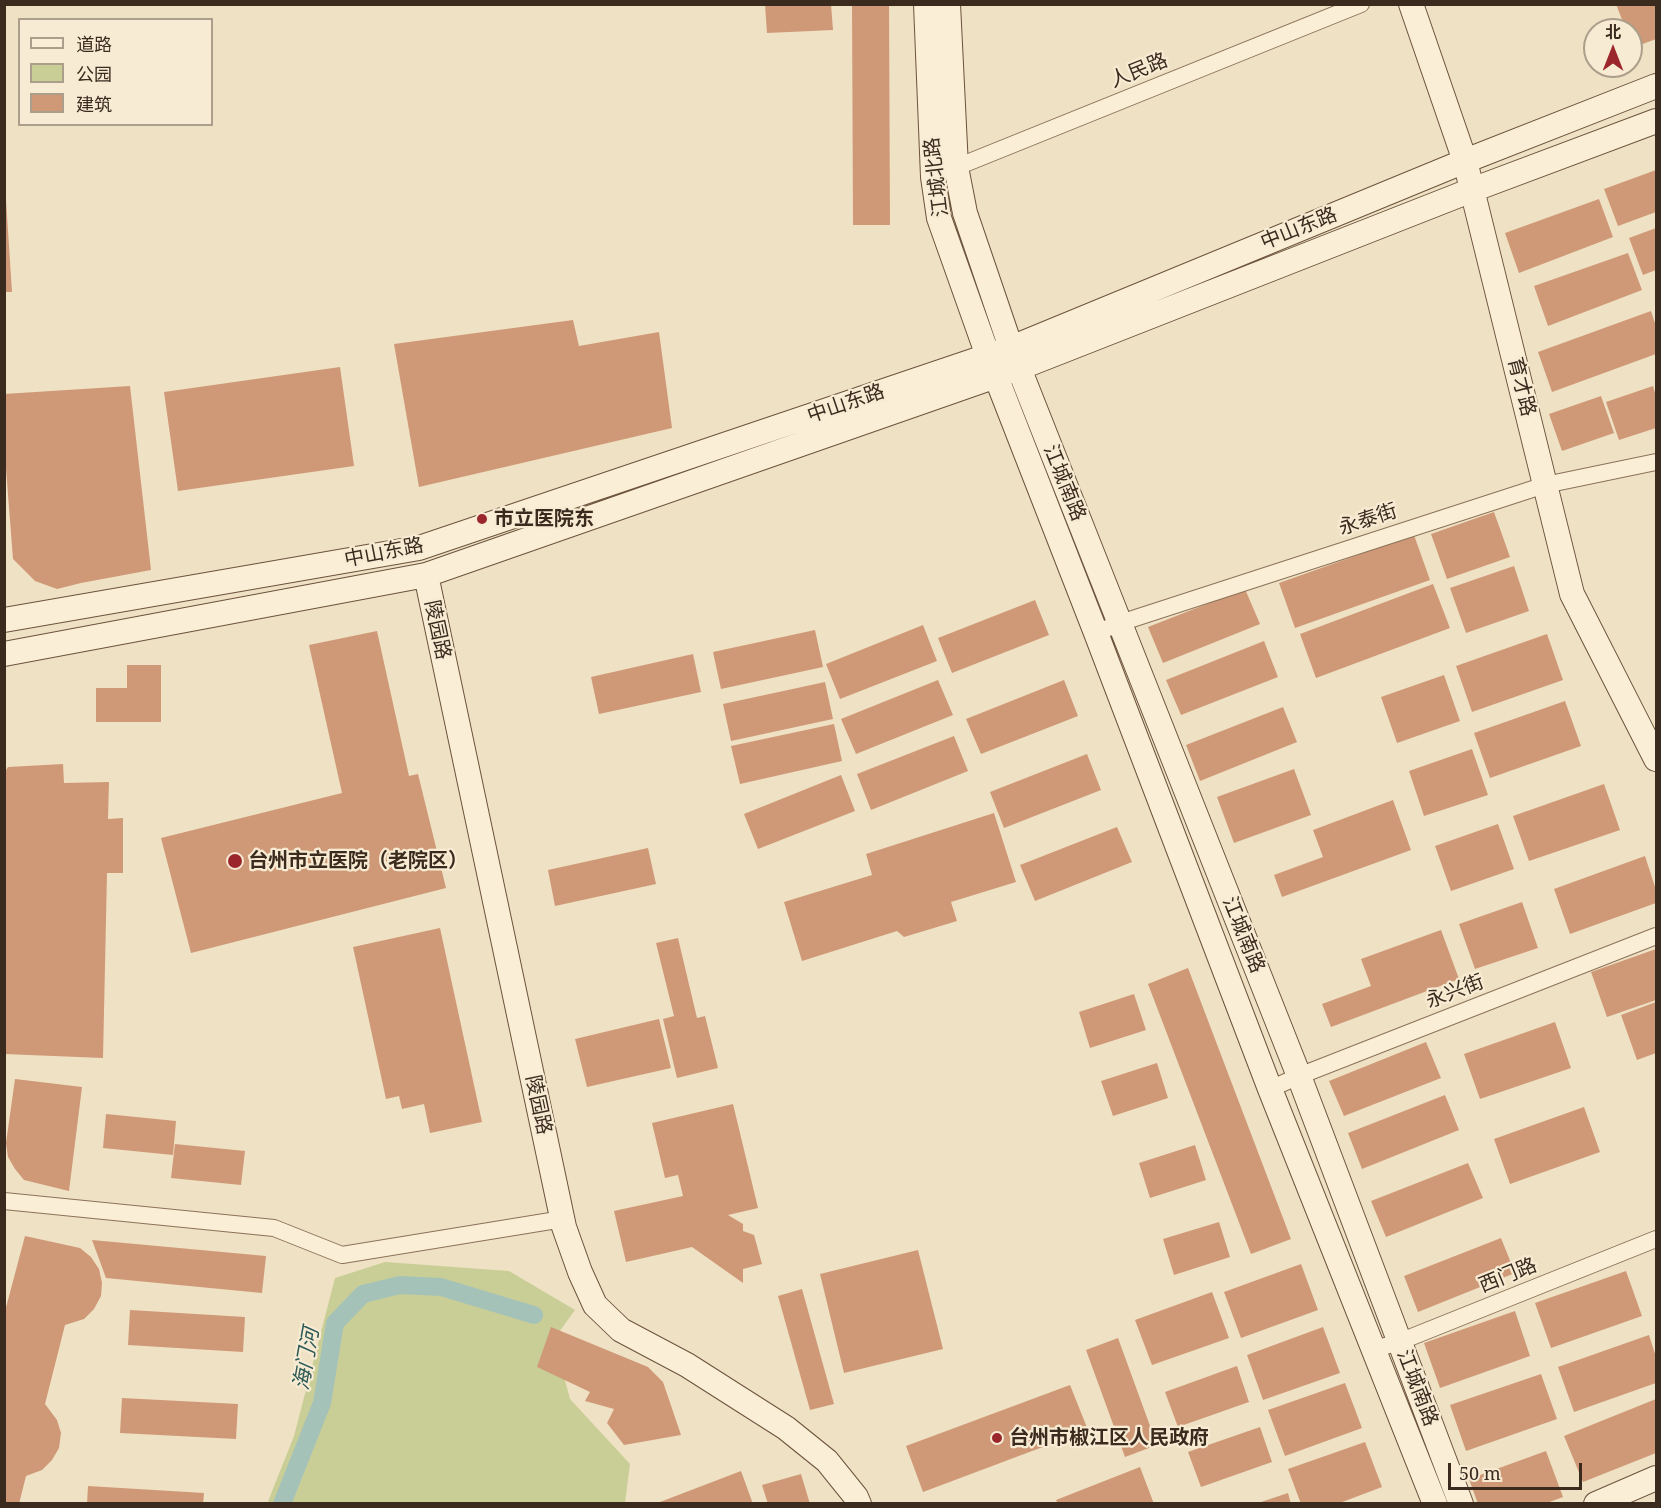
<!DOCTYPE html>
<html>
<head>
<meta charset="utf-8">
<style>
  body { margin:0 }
  #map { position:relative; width:1661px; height:1508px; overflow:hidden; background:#efe1c3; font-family:"Noto Serif","Noto Sans SC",serif }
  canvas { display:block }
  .frame { position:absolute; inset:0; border:6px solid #3a2b1e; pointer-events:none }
  .legend { position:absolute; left:18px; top:18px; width:195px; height:108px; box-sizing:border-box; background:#f7ebd3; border:2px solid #ab9e8b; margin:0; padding:8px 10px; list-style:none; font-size:18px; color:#3a2b1e }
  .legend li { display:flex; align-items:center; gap:12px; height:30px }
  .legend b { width:30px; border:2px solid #ab9e8b }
  .north { position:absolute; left:1583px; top:18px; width:60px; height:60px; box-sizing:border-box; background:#f7ebd3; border:2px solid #ab9e8b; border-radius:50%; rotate:0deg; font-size:16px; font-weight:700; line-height:24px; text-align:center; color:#3a2b1e }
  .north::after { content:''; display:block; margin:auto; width:21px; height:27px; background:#9b272c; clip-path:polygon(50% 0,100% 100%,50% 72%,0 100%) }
  .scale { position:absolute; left:1448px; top:1463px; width:134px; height:27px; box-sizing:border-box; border:3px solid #3a2b1e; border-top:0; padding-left:8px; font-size:18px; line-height:21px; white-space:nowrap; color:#3a2b1e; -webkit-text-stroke:4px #f7ebd3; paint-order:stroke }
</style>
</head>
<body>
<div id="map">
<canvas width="1661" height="1508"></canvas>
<div class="frame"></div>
<ul class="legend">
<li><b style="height:8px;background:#faeed7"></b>道路</li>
<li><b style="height:16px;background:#c9ce97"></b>公园</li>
<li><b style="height:16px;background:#cf9978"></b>建筑</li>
</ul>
<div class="north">北</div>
<div class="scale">50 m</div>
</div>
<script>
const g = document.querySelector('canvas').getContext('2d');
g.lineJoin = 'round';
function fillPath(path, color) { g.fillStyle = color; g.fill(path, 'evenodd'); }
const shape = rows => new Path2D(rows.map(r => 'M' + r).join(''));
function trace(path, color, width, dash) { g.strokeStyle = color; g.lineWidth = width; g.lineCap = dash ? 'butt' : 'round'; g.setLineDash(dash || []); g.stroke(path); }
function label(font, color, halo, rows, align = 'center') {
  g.font = font + ' "Noto Serif","Noto Sans SC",serif'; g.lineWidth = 4.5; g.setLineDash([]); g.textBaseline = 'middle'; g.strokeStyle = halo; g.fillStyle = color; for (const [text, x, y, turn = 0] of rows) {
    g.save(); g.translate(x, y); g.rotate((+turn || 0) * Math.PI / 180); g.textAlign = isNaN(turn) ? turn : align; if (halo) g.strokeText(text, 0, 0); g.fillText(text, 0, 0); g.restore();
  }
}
const green = shape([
  [385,1262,509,1271,575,1310,554,1339,570,1399,630,1464,625,1503,267,1504,294,1436,335,1278]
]);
const canal = shape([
  [282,1504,322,1403,335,1323,363,1294,400,1285,441,1287,534,1315]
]);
const building = shape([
  [765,4,831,4,833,30,767,33],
  [852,4,889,4,890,225,853,225],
  [1616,4,1656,4,1656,39,1632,48,1631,30,1626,30],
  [1656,170,1656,212,1618,226,1604,189],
  [1599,199,1613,237,1519,273,1505,233],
  [4,200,6,200,12,292,4,292],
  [1656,228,1656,270,1643,275,1629,238],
  [1628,253,1642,290,1548,326,1534,286],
  [1651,311,1656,326,1656,354,1552,392,1538,352],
  [573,320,579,346,659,332,672,428,419,487,394,344],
  [340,367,354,466,178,491,164,392],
  [130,386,151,570,81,583,57,589,35,581,13,559,4,443,4,394],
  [1653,386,1656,396,1656,428,1619,440,1606,402],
  [1601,396,1614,433,1562,451,1549,414],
  [1494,512,1510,557,1447,579,1431,534],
  [1414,535,1430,580,1295,628,1279,583],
  [1514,566,1529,611,1466,633,1450,588],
  [1433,584,1450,628,1316,678,1300,634],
  [1245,589,1260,624,1163,663,1148,627],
  [1035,600,1049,635,952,673,938,638],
  [923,625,937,661,840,699,826,664],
  [815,630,823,667,721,689,713,652],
  [377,631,409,776,418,774,446,888,191,953,161,838,342,793,309,645],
  [1547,634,1563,680,1472,712,1456,666],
  [1264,641,1278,677,1181,715,1166,680],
  [693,654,701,692,599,714,591,677],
  [127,665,161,665,161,722,96,722,96,688,127,688],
  [1444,675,1460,721,1397,743,1381,697],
  [938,680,953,715,856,754,841,719],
  [1064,680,1078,716,981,754,966,719],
  [825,682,833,719,731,741,723,704],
  [1565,701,1581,746,1490,778,1474,733],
  [1283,707,1297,742,1200,781,1186,745],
  [834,724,842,761,740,784,731,746],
  [954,736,968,771,871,810,857,774],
  [1472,749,1488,795,1424,816,1409,771],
  [1087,754,1101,790,1004,828,990,792],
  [63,764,64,783,109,782,108,819,123,818,123,873,107,873,103,1058,4,1054,4,773,8,767],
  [1294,769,1311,815,1234,843,1217,797],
  [841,775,855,811,758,849,744,814],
  [1604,784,1620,830,1529,861,1513,816],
  [1393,800,1411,850,1282,897,1274,875,1323,857,1313,830],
  [994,813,1016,882,951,902,957,921,904,937,897,931,802,961,784,902,872,875,866,854],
  [1498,824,1514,869,1451,891,1435,846],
  [1117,827,1132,862,1035,901,1020,865],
  [648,848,656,884,555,906,548,870],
  [1645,856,1656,890,1656,903,1570,934,1554,889],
  [1522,902,1538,948,1475,969,1459,924],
  [440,928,482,1122,430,1133,424,1104,402,1109,399,1096,386,1099,353,947],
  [1441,930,1459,979,1331,1027,1322,1004,1371,986,1361,959],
  [678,938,697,1018,705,1016,718,1068,677,1078,663,1019,674,1016,656,943],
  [1656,949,1656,1000,1607,1017,1591,972],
  [1188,968,1291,1239,1251,1254,1148,984],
  [1134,994,1146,1030,1090,1048,1079,1012],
  [1656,1002,1656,1053,1637,1060,1621,1015],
  [659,1019,671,1068,587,1087,575,1039],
  [1555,1022,1571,1068,1480,1099,1464,1054],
  [1426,1042,1441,1078,1344,1116,1329,1081],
  [1157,1063,1168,1098,1113,1116,1101,1081],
  [15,1079,82,1087,69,1191,24,1180,15,1169,8,1157,6,1143],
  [1445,1095,1459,1130,1362,1169,1348,1133],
  [733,1104,758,1208,728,1215,743,1224,743,1231,754,1235,762,1264,743,1269,743,1283,692,1247,626,1262,614,1211,683,1196,678,1175,665,1178,652,1123],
  [1584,1107,1600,1152,1510,1184,1494,1139],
  [106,1114,176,1121,173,1155,103,1148],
  [175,1144,245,1151,241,1185,171,1178],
  [1195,1145,1206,1180,1150,1198,1139,1163],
  [1468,1163,1483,1198,1386,1237,1371,1201],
  [1219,1222,1230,1257,1174,1275,1163,1239],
  [25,1236,80,1248,91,1257,99,1269,102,1283,101,1296,94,1309,84,1319,65,1325,45,1404,57,1420,61,1433,59,1448,52,1460,42,1470,26,1476,19,1504,4,1504,4,1315],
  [1501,1238,1515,1273,1418,1312,1404,1276],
  [92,1240,266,1256,262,1293,106,1278],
  [918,1250,943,1349,844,1373,820,1274],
  [1301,1264,1318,1310,1241,1338,1224,1292],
  [1626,1271,1642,1316,1551,1348,1535,1303],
  [802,1289,834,1404,810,1410,778,1296],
  [1212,1292,1229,1338,1152,1365,1135,1320],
  [130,1310,245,1317,243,1352,128,1345],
  [1515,1311,1530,1356,1440,1388,1424,1343],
  [551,1327,648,1367,663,1382,681,1435,624,1445,607,1423,614,1409,585,1401,590,1392,537,1367],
  [1323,1327,1340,1373,1263,1400,1247,1355],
  [1649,1335,1656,1357,1656,1383,1574,1412,1558,1367],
  [1118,1338,1157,1445,1125,1457,1086,1350],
  [1237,1366,1249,1402,1178,1427,1165,1392],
  [1541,1374,1557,1419,1466,1451,1450,1405],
  [1345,1383,1362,1428,1285,1456,1268,1410],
  [1070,1385,1088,1430,923,1492,906,1446],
  [122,1398,238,1404,236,1439,120,1433],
  [1656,1399,1656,1453,1583,1482,1564,1436],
  [1260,1427,1272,1462,1201,1487,1188,1452],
  [1365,1442,1382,1487,1337,1504,1301,1504,1288,1469],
  [1546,1451,1563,1497,1544,1504,1478,1504,1469,1479],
  [1140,1467,1154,1504,1058,1504,1056,1500],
  [741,1471,753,1504,661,1504,660,1502],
  [801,1474,810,1504,768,1504,762,1485],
  [88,1486,204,1493,203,1504,87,1504],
  [1288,1493,1291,1504,1258,1504,1258,1503]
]);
const street = shape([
  [947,171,1361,4],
  [1096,633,1120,623,1545,485,1656,462],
  [1270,1089,1299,1076,1656,936],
  [4,1201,274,1228,342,1255,563,1219],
  [1375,1349,1399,1342,1656,1239]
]);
const secondary = shape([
  [926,4,933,177,939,218,988,356,1096,633,1270,1089,1435,1504],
  [948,4,956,167,965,213,1011,348,1299,1076,1461,1504],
  [1411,4,1465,161,1572,594,1656,759],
  [426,575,564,1227,580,1272,595,1305,621,1330,687,1365,786,1428,827,1461,856,1497,859,1504],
  [4,620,419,548,1011,348,1465,161,1656,86],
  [4,654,426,575,1019,368,1472,190,1656,121],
  [1596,1504,1656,1478]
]);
const markers = [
  [482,519,6,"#9b272c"],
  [235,861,8,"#9b272c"],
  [997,1438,6,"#9b272c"]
];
const streetNames = [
  ["人民路",1139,71,-22],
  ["江城北路",937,177,-97],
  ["中山东路",1299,229,-22],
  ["育才路",1521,387,76],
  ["中山东路",846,404,-19],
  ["江城南路",1064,483,68],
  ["永泰街",1368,520,-18],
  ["中山东路",384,553,-11],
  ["陵园路",437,630,78],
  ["江城南路",1243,935,68],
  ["永兴街",1455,992,-21],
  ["陵园路",538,1105,78],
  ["西门路",1508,1276,-22],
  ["江城南路",1417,1388,69]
];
const poiNames = [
  ["市立医院东",494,519],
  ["台州市立医院（老院区）",248,861],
  ["台州市椒江区人民政府",1009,1438]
];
const waterNames = [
  ["海门河",307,1359,-80]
];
fillPath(green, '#c9ce97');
trace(canal, '#a5c2b9', 18);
fillPath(building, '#cf9978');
trace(street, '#8b7259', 18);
trace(secondary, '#6c533c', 26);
trace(street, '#faeed7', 16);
trace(secondary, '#faeed7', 24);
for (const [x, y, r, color] of markers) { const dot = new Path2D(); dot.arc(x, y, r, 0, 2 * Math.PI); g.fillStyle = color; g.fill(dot); trace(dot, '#f7ebd3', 2); }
label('20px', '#3a2b1e', '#f7ebd3', streetNames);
label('bold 20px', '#3a2b1e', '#f7ebd3', poiNames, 'left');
label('italic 21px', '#2d5a56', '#f7ebd3', waterNames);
</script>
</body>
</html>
